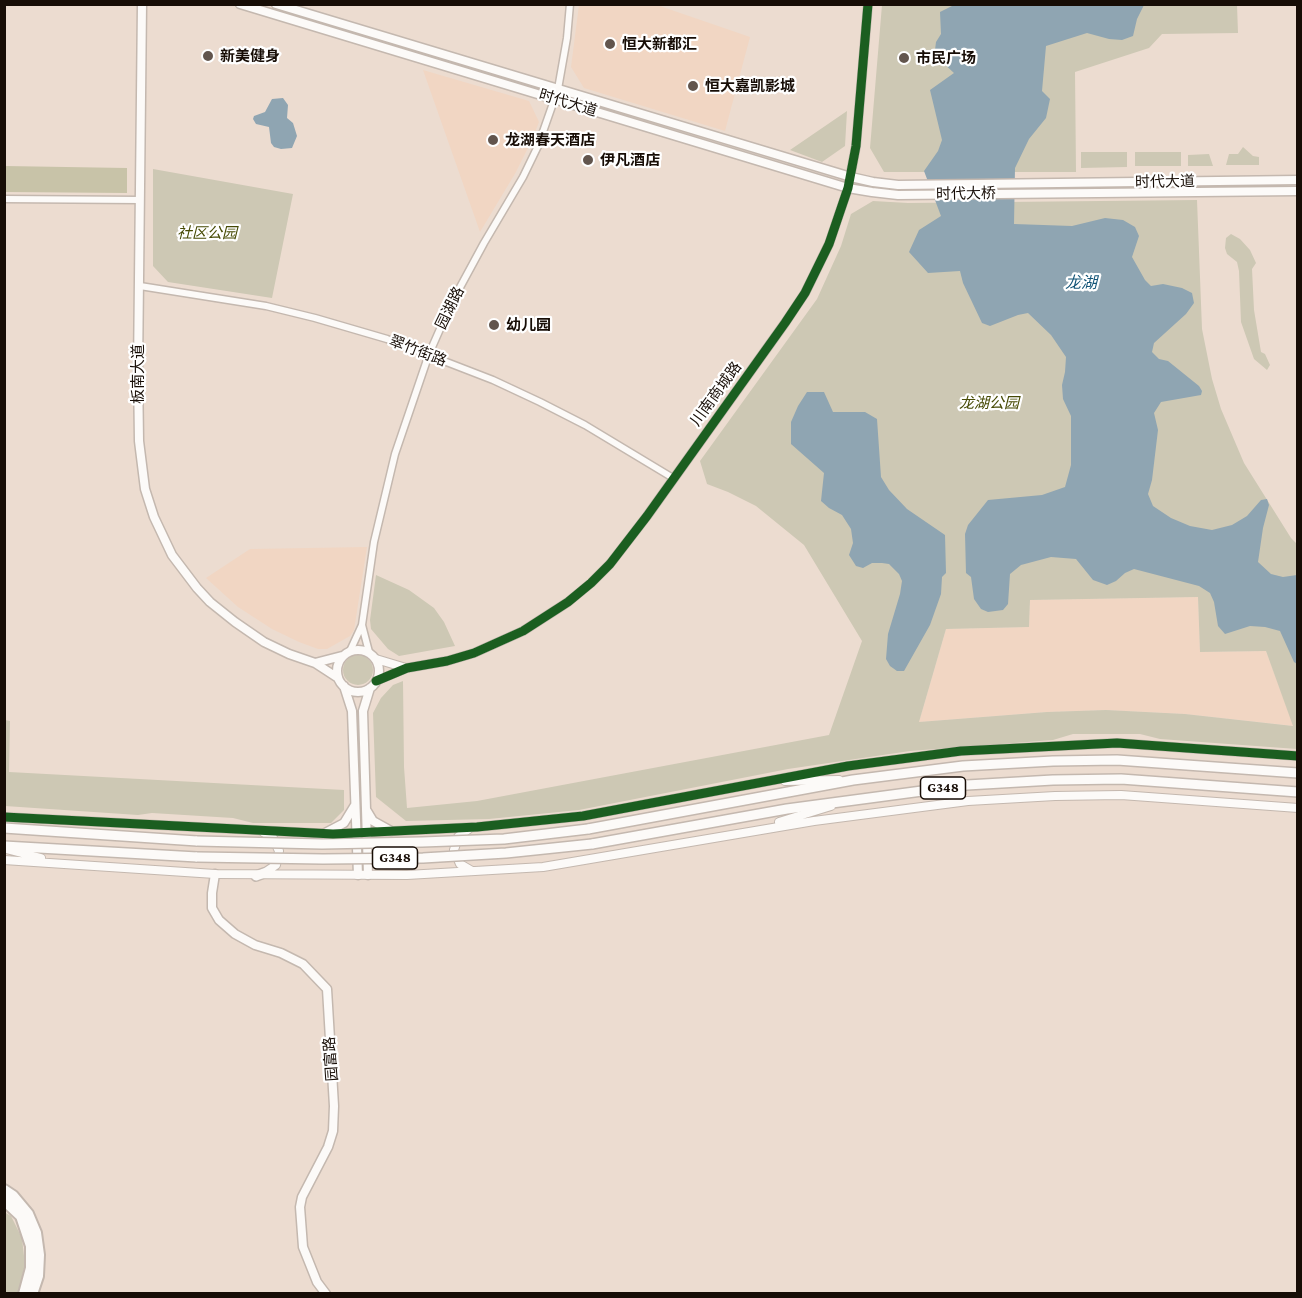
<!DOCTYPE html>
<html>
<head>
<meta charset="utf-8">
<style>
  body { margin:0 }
  #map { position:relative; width:1302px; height:1298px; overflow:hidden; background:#ecdcd0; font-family:"Crimson Pro",serif }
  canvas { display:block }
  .frame { position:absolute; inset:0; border:6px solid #170d06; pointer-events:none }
</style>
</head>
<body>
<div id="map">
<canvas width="1302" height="1298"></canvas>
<div class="frame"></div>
</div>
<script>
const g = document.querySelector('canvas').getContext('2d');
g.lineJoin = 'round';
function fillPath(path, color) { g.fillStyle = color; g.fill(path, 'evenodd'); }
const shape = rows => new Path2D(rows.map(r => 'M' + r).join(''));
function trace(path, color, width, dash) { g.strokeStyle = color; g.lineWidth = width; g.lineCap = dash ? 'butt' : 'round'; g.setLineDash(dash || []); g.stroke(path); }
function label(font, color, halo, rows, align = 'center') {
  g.font = font + ' "Crimson Pro","Noto Sans SC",serif'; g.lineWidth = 4.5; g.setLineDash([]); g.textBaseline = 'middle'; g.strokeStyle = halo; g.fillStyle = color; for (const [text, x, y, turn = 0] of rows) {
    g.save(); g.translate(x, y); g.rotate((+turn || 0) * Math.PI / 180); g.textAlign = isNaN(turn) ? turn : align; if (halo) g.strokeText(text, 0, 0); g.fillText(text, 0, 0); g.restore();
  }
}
const built = shape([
  [579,5,657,5,750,37,725,131,584,88,571,67],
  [423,70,529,101,539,122,531,142,516,172,480,232],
  [367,547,354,630,350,636,327,649,318,649,299,642,272,629,238,607,206,578,250,549],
  [1198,597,1200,652,1266,651,1294,726,1185,714,1106,710,1047,712,919,722,946,629,1029,627,1030,600]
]);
const green = shape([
  [882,5,1237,5,1238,33,1162,34,1149,48,1075,72,1076,172,884,172,870,148],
  [847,111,845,146,822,162,790,150],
  [1243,147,1253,156,1259,157,1259,165,1226,165,1229,154,1238,154],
  [1081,152,1127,152,1127,167,1081,168],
  [1135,152,1181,152,1181,166,1135,166],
  [1209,154,1213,166,1188,166,1188,155],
  [153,169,293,194,272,298,168,282,153,266],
  [1197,200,1202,329,1212,379,1221,409,1244,463,1291,538,1297,544,1297,749,1160,739,1140,734,1073,734,1053,740,910,751,788,769,579,810,489,819,406,821,376,797,373,713,381,698,393,685,403,681,404,767,407,808,477,801,829,735,862,641,804,545,756,506,728,492,707,484,700,461,817,299,841,246,851,214,873,201,908,203],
  [1198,597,1200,652,1266,651,1293,726,1185,714,1106,710,1047,712,919,722,946,629,1029,627,1030,600],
  [1231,234,1240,239,1250,250,1256,263,1252,269,1254,310,1261,352,1265,354,1270,365,1267,370,1254,359,1241,322,1239,271,1237,262,1227,254,1225,248,1226,238],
  [376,575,409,590,434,608,444,622,455,646,399,656,388,649,371,629,370,620],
  '343 670a15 15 0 1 1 30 0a15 15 0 1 1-30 0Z',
  [5,720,10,721,9,772,344,790,344,810,331,823,253,823,233,818,152,813,138,815,5,806],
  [4,1212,11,1216,22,1238,25,1265,18,1293,5,1293]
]);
const forest = shape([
  [5,166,127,168,127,193,5,192]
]);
const water = shape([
  [956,4,1144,5,1137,19,1133,36,1122,40,1109,39,1087,33,1046,46,1042,91,1050,99,1046,118,1029,139,1015,168,1014,224,1072,226,1105,218,1123,220,1135,227,1139,236,1132,257,1145,280,1151,286,1163,284,1182,288,1192,293,1194,303,1186,314,1154,343,1152,352,1159,359,1168,361,1199,386,1202,391,1201,395,1161,402,1154,413,1158,430,1152,480,1148,494,1153,506,1171,518,1190,526,1212,530,1232,525,1247,516,1261,500,1267,499,1269,505,1263,528,1258,562,1271,574,1283,577,1297,575,1297,664,1294,662,1280,631,1265,627,1250,626,1225,634,1218,626,1214,602,1210,593,1199,586,1134,569,1125,573,1116,581,1107,585,1093,580,1076,559,1051,557,1021,565,1010,574,1008,604,1003,610,988,612,981,609,974,599,971,577,966,573,965,534,968,525,988,500,1042,495,1065,487,1071,465,1071,416,1063,399,1062,385,1065,372,1066,357,1051,335,1028,313,1018,315,990,326,982,323,963,283,960,271,928,273,909,252,919,230,941,216,924,171,938,151,942,140,930,90,954,73,941,61,935,50,936,42,941,34,940,12],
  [283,98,288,105,287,118,293,123,297,136,292,148,281,149,274,147,271,143,269,127,256,124,253,119,254,116,265,112,272,99],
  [807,392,824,392,833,412,865,412,877,419,881,477,889,490,907,509,945,535,946,573,942,577,941,594,930,625,904,671,897,671,890,666,886,659,888,634,900,594,902,581,899,574,889,564,882,563,872,563,863,568,856,566,849,555,853,543,851,529,842,515,829,508,821,501,824,473,791,444,791,422,798,406]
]);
const minor = shape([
  [4,199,140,200],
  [140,286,266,306,315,318,387,339,493,380,540,402,585,425,673,478],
  [362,625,374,542,395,454,429,354,451,304,484,243,523,177,538,146,558,89,567,38,570,4],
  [350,651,362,625,369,652]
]);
const tertiary = shape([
  [376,659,406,668],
  [376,681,407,668,447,661,474,653,523,631,568,602,591,583,610,564,647,516,785,323,805,293,829,244,848,188,856,146,868,4],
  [785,781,839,780],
  [4,817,333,834,477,827,583,816,848,766,961,751,1117,743,1298,756],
  [779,822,831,806],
  [470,828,458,837,454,850,460,864,472,871],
  [263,832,273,838,279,851,276,865,264,873],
  [6,849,41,858],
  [4,860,215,874,407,875,543,867,814,821,968,801,1055,796,1121,795,1298,808]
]);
const secondary = shape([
  [142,4,138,370,139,441,145,489,154,517,172,555,197,588,210,602,235,622,264,642,289,654,315,663],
  [240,4,848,188,872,192,898,195,1298,191],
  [276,4,851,177,873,182,898,185,1298,180],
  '337 671a21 21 0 1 1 42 0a21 21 0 1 1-42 0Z',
  [338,678,315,663,342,656],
  [344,686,352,711,358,875],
  [367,811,373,821,391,831],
  [325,833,344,823,355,805],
  [215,874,212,893,212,908,219,920,235,934,255,945,281,953,303,964,327,989,334,1106,333,1131,328,1147,302,1197,300,1207,303,1247,317,1282,326,1294],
  [368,875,363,711,370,688]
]);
const trunk = shape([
  [4,828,197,841],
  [588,829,853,780,963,766,1053,761,1117,760,1298,773],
  [592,844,787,809,967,785,1053,780,1121,779,1298,792],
  [4,846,197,857],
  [256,876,264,873]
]);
const motorway = shape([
  [4,1190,13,1196,28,1214,36,1233,39,1255,38,1276,32,1294],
  [4,1200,21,1216,31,1246,31,1268,24,1294]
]);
const trunkBridge = shape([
  [197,841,322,844,422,842,504,839,588,829],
  [197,857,323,859,423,858,506,853,592,844]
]);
const cycleway = shape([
  [376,681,407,668,447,661,474,653,523,631,568,602,591,583,610,564,647,516,785,323,805,293,829,244,848,188,856,146,868,4],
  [4,817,333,834,477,827,583,816,848,766,961,751,1117,743,1298,756]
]);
const markers = [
  [610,44,6,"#62554d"],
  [208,56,6,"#62554d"],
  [904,58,6,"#62554d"],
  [693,86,6,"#62554d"],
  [493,140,6,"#62554d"],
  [588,160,6,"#62554d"],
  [494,325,6,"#62554d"]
];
const shields = [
  [943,788,45],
  [395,858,45]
];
const shieldNames = [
  ["G348",943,788],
  ["G348",395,858]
];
const poiNames = [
  ["恒大新都汇",622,44],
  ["新美健身",220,56],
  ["市民广场",916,58],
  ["恒大嘉凯影城",705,86],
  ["龙湖春天酒店",505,140],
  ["伊凡酒店",600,160],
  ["幼儿园",506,325]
];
const streetNames = [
  ["时代大道",568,103,17],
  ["时代大道",1165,182,-1],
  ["时代大桥",966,194,-1],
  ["园湖路",450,308,-64],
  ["翠竹街路",418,351,21],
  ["板南大道",138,374,-90],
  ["川南商城路",716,394,-54],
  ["园富路",331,1059,-94]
];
const parkNames = [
  ["社区公园",207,233],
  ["龙湖公园",989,403]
];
const waterNames = [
  ["龙湖",1081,283]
];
fillPath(built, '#f1d6c3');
fillPath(green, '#cdc8b4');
fillPath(forest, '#c8c3a8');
fillPath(water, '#8fa5b2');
trace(minor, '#c4b8af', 9);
trace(tertiary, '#c4b8af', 10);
trace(secondary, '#c4b8af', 11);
trace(trunk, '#c4b8af', 12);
trace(motorway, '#c4b8af', 14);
trace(minor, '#fcfaf8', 6);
trace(tertiary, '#fcfaf8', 8);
trace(secondary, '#fcfaf8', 8);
trace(trunk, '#fcfaf8', 9);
trace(motorway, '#fcfaf8', 10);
trace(trunkBridge, '#c4b8af', 12, []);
trace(trunkBridge, '#fcfaf8', 9);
trace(cycleway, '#1b5e20', 9);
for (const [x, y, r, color] of markers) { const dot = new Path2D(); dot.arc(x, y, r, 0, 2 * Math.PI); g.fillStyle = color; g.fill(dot); trace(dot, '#fff', 2); }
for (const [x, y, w] of shields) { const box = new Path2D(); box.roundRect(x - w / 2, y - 11, w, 22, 4.5); g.fillStyle = '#fff'; g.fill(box); trace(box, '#170d06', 1.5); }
label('bold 14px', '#170d06', null, shieldNames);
label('bold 15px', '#170d06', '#fff', poiNames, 'left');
label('15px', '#170d06', '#fff', streetNames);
label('italic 15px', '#464a04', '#fff', parkNames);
label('italic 16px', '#135578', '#fff', waterNames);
</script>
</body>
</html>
